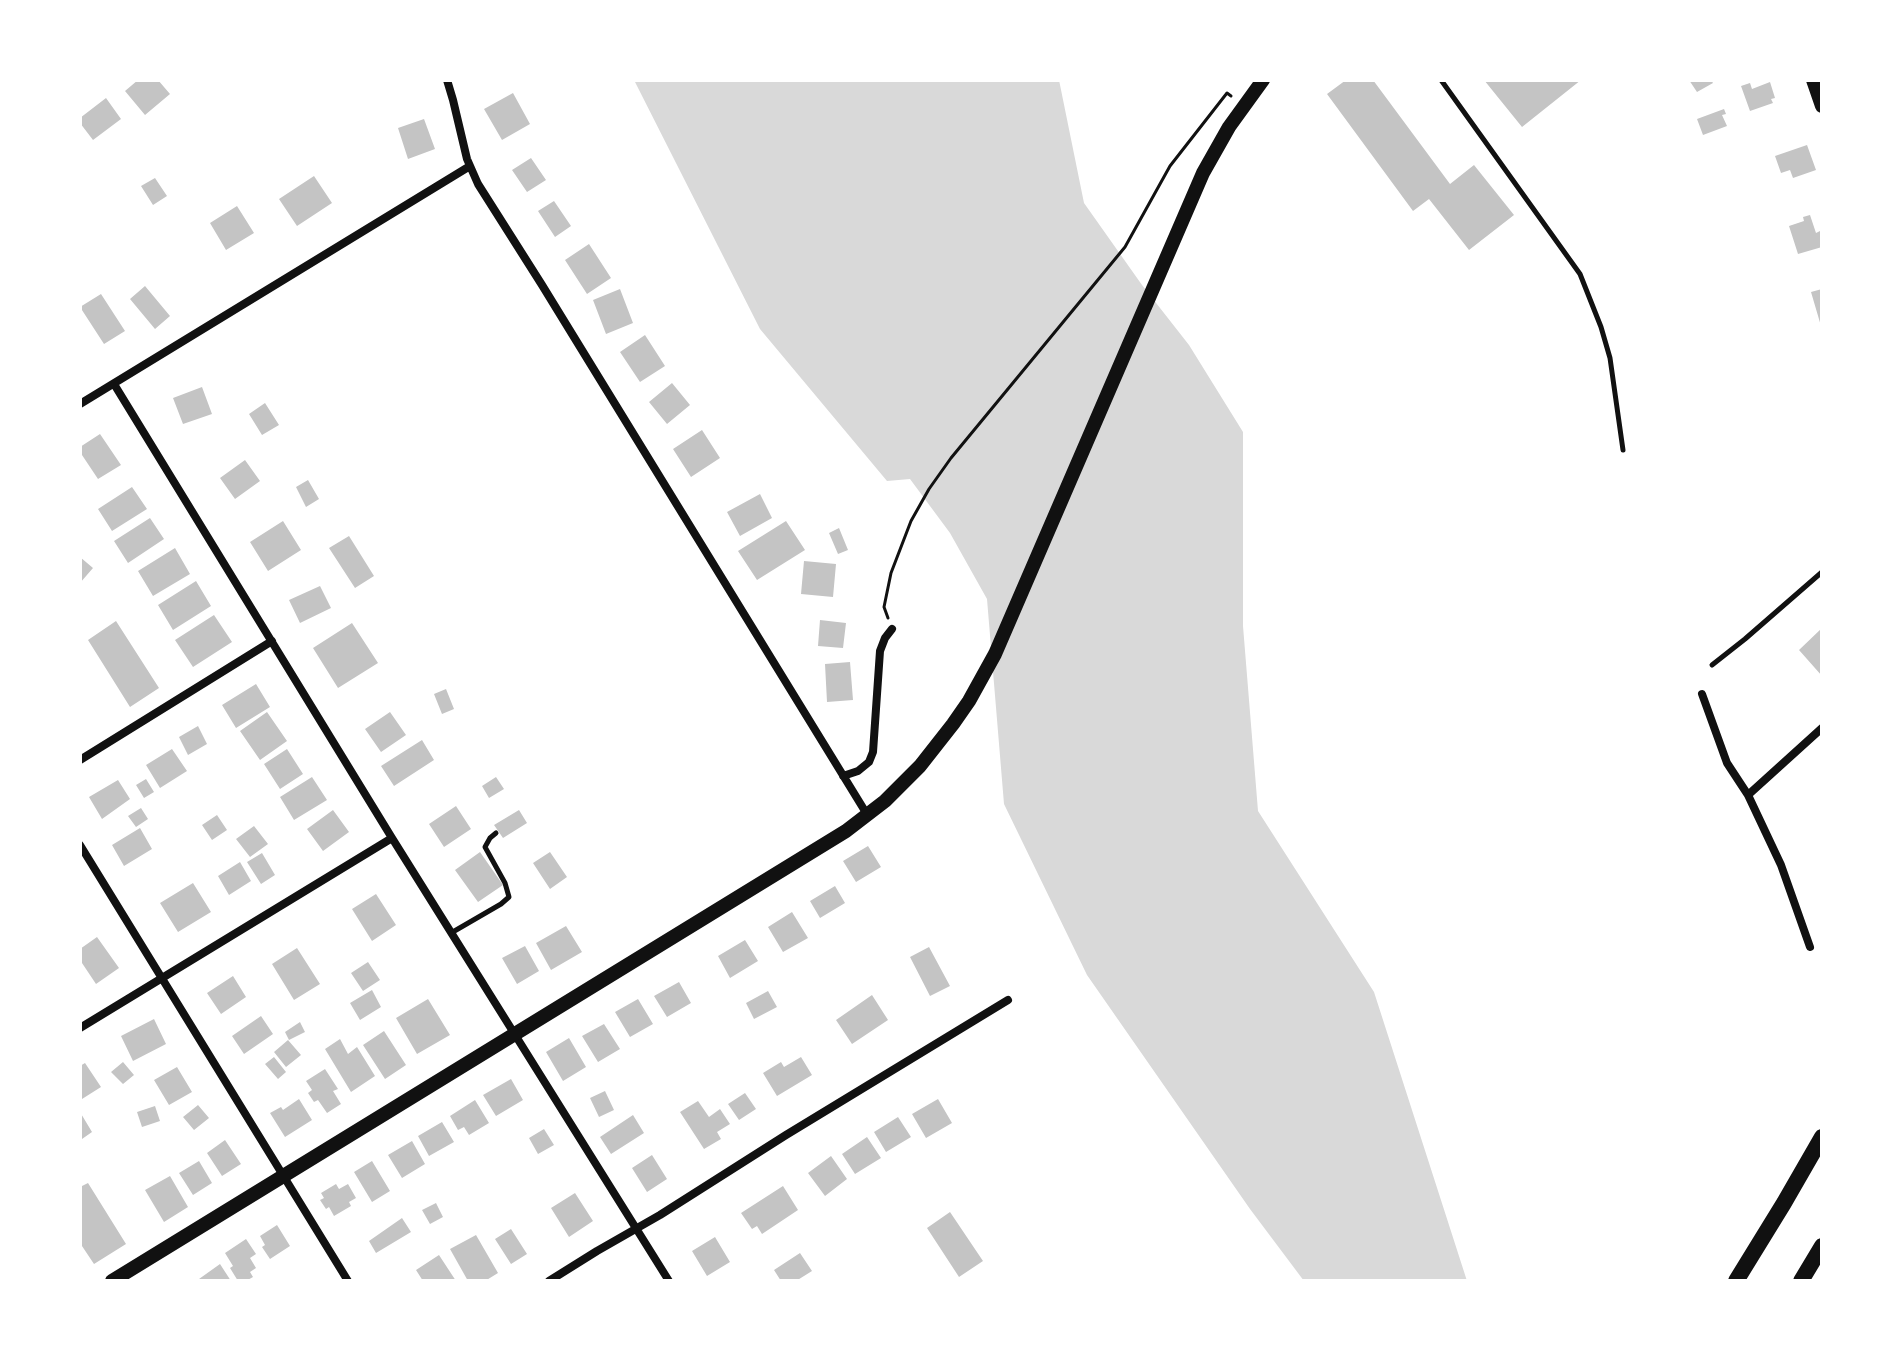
<!DOCTYPE html>
<html>
<head>
<meta charset="utf-8">
<style>
  body { margin:0 }
  #map { position:relative; width:1902px; height:1361px; overflow:hidden; background:#fff; font-family:"Golos Text",sans-serif }
  canvas { display:block }
  .frame { position:absolute; inset:0; border:82px solid #fff; pointer-events:none }
</style>
</head>
<body>
<div id="map">
<canvas width="1902" height="1361"></canvas>
<div class="frame"></div>
</div>
<script>
const g = document.querySelector('canvas').getContext('2d');
g.lineJoin = 'round';
function fillPath(path, color) { g.fillStyle = color; g.fill(path, 'evenodd'); }
const shape = rows => new Path2D(rows.map(r => 'M' + r).join(''));
function trace(path, color, width, dash) { g.strokeStyle = color; g.lineWidth = width; g.lineCap = dash ? 'butt' : 'round'; g.setLineDash(dash || []); g.stroke(path); }
const water = shape([
  [634,80,1059,80,1084,203,1142,285,1189,345,1243,432,1243,626,1258,811,1374,992,1467,1281,1304,1281,1250,1209,1087,975,1004,804,987,599,950,533,910,479,887,481,760,329]
]);
const building = shape([
  [138,80,158,80,170,94,145,115,125,91],
  [1346,80,1373,80,1450,184,1474,165,1514,215,1469,250,1429,199,1413,211,1327,94],
  [1484,80,1581,80,1522,127],
  [1689,80,1711,80,1713,83,1697,92],
  [1770,82,1775,98,1771,99,1773,103,1750,111,1741,86,1750,83,1752,89],
  [513,93,530,124,502,140,484,109],
  [106,98,121,119,93,140,80,123,80,118],
  [1724,109,1726,114,1722,115,1727,126,1703,135,1697,119],
  [424,119,435,149,408,159,398,128],
  [1807,145,1816,170,1793,178,1790,170,1781,173,1775,156],
  [531,158,546,180,527,192,512,170],
  [314,176,332,203,297,226,279,199],
  [155,178,167,196,153,205,141,186],
  [554,201,571,226,555,237,538,211],
  [237,206,254,233,226,250,210,223],
  [1810,215,1816,233,1820,231,1822,247,1798,254,1789,226,1804,221,1803,217],
  [589,244,611,278,587,294,565,260],
  [145,286,170,316,155,329,130,299],
  [620,289,633,323,606,334,593,300],
  [1822,289,1822,325,1821,326,1811,292],
  [101,294,125,331,104,344,80,307],
  [645,335,665,366,640,382,620,352],
  [672,383,690,405,667,424,649,402],
  [202,387,212,414,183,424,173,398],
  [265,403,279,425,262,435,249,414],
  [702,430,720,458,691,477,673,449],
  [100,434,121,465,98,479,80,452,80,447],
  [245,460,260,481,235,499,220,478],
  [308,480,319,499,306,507,296,487],
  [132,487,147,509,112,531,98,509],
  [760,494,772,518,740,536,727,512],
  [150,518,164,539,128,563,114,541],
  [283,521,301,550,268,571,250,542],
  [786,521,805,550,757,580,738,551],
  [839,528,848,550,838,554,829,533],
  [349,536,374,576,355,588,329,548],
  [175,548,190,574,153,596,138,571],
  [80,557,93,568,80,583],
  [804,561,836,564,833,597,801,594],
  [196,581,211,606,173,630,158,605],
  [320,586,331,608,300,623,289,600],
  [214,615,232,642,193,667,175,640],
  [820,620,846,623,843,648,818,646],
  [116,621,159,688,130,707,88,640],
  [352,623,378,663,338,688,313,648],
  [1822,628,1822,676,1799,650],
  [850,662,853,700,827,702,825,664],
  [256,684,270,707,236,728,222,705],
  [446,689,454,709,442,714,434,694],
  [267,712,287,741,260,760,240,731],
  [390,712,406,735,381,752,365,729],
  [198,726,207,744,188,755,179,737],
  [422,740,434,760,394,786,381,766],
  [172,749,187,771,160,788,146,765],
  [287,749,303,774,280,789,264,764],
  [312,777,327,800,294,820,280,797],
  [496,777,504,789,489,798,482,786],
  [146,779,154,792,144,798,136,785],
  [118,780,130,799,102,819,89,797],
  [456,806,471,829,444,847,429,824],
  [141,808,148,819,136,827,128,816],
  [333,810,349,832,323,851,307,829],
  [519,810,527,823,503,838,494,825],
  [217,815,227,830,212,840,202,825],
  [254,826,268,844,250,857,236,839],
  [140,828,152,849,124,866,112,845],
  [868,846,881,867,856,882,843,861],
  [480,852,503,885,478,902,455,870],
  [550,852,567,877,550,889,533,863],
  [262,853,275,875,261,884,247,862],
  [240,862,251,881,229,895,218,876],
  [193,883,211,912,178,932,160,903],
  [835,886,845,903,820,918,810,901],
  [376,894,396,925,372,941,352,909],
  [792,912,808,938,783,952,768,927],
  [566,926,582,952,551,970,536,943],
  [97,937,119,968,96,984,80,960,80,949],
  [745,940,758,961,730,978,718,956],
  [525,946,539,971,517,984,502,958],
  [929,947,950,986,930,996,910,957],
  [297,948,320,984,294,1000,272,964],
  [368,962,380,980,363,991,351,973],
  [233,976,246,997,221,1014,207,993],
  [679,982,691,1003,667,1017,654,996],
  [372,990,381,1007,360,1020,350,1003],
  [768,991,777,1007,754,1019,746,1003],
  [872,995,888,1020,852,1044,836,1020],
  [428,999,450,1035,417,1054,396,1018],
  [638,999,653,1024,630,1037,615,1012],
  [261,1016,273,1034,244,1054,232,1036],
  [154,1019,166,1044,133,1061,121,1036],
  [300,1022,305,1032,289,1040,285,1032],
  [604,1024,620,1049,598,1062,582,1036],
  [384,1031,406,1065,385,1079,363,1045],
  [569,1038,586,1067,563,1081,546,1052],
  [340,1039,348,1054,357,1047,375,1076,351,1092,325,1049],
  [288,1040,301,1055,286,1067,274,1052],
  [274,1057,286,1072,278,1079,265,1064],
  [801,1057,812,1075,777,1096,763,1073,781,1062,784,1067],
  [123,1062,134,1075,123,1084,111,1072],
  [85,1063,101,1087,82,1099,80,1095,80,1066],
  [177,1067,192,1092,169,1105,154,1080],
  [325,1069,338,1089,333,1091,341,1104,327,1113,318,1100,314,1102,308,1093,312,1090,306,1081],
  [511,1079,523,1100,496,1116,483,1095],
  [605,1091,614,1110,599,1117,590,1098],
  [745,1093,756,1109,739,1120,728,1104],
  [299,1099,312,1120,285,1137,270,1113,281,1107,283,1110],
  [938,1099,952,1123,926,1138,912,1114],
  [475,1100,489,1123,469,1135,464,1127,458,1130,450,1116],
  [698,1101,709,1117,720,1109,730,1124,717,1132,721,1139,704,1149,680,1112],
  [198,1105,209,1118,194,1130,183,1117],
  [155,1106,160,1121,142,1127,137,1112],
  [80,1112,92,1132,82,1139,80,1135],
  [633,1115,644,1133,611,1154,600,1137],
  [898,1117,911,1137,886,1152,874,1132],
  [442,1122,454,1142,429,1156,418,1136],
  [544,1129,554,1145,538,1154,529,1138],
  [867,1137,881,1158,855,1174,842,1154],
  [225,1140,241,1164,222,1176,207,1153],
  [412,1141,425,1164,402,1178,388,1155],
  [652,1155,667,1179,647,1192,632,1168],
  [831,1156,847,1179,825,1196,808,1173],
  [199,1161,212,1183,193,1195,179,1173],
  [372,1161,390,1191,372,1202,354,1172],
  [170,1176,188,1207,164,1222,145,1190],
  [88,1183,126,1244,94,1264,80,1243,80,1187],
  [336,1184,339,1189,348,1184,356,1198,349,1202,351,1206,334,1216,329,1207,326,1209,320,1200,324,1198,321,1193],
  [783,1186,798,1210,762,1234,757,1226,752,1229,741,1213],
  [575,1193,593,1221,569,1237,551,1208],
  [436,1203,443,1217,430,1224,422,1210],
  [950,1212,983,1261,959,1277,927,1228],
  [402,1218,411,1232,376,1253,369,1241],
  [277,1225,290,1246,270,1259,262,1247,265,1245,260,1236],
  [511,1229,527,1254,511,1264,495,1239],
  [476,1235,498,1273,485,1281,468,1281,450,1249],
  [715,1237,730,1262,707,1276,692,1251],
  [246,1239,256,1254,250,1258,256,1268,250,1272,253,1277,246,1281,238,1281,230,1268,233,1266,225,1253],
  [800,1253,812,1271,796,1281,781,1281,774,1270],
  [439,1255,456,1281,423,1281,416,1270],
  [220,1264,231,1281,200,1281,199,1279]
]);
const path = shape([
  [888,618,884,607,891,573,911,521,929,489,951,458,1125,247,1170,166,1227,93,1231,96]
]);
const service = shape([
  [1441,80,1580,274,1601,327,1610,358,1623,450],
  [1712,665,1745,639,1822,572],
  [451,933,501,904,509,897,505,883,485,847,490,838,496,833]
]);
const minor = shape([
  [447,80,453,100,467,159,478,184,542,285,868,816],
  [114,384,392,838,669,1281],
  [80,404,470,166],
  [1702,694,1727,763,1748,795,1781,865,1810,947],
  [80,760,272,641],
  [843,776,858,771,869,762,873,752,880,651,885,638,892,629],
  [1748,795,1822,728],
  [80,845,348,1281],
  [80,1028,392,838],
  [549,1281,597,1251,660,1215,786,1135,1008,1000]
]);
const primary = shape([
  [1813,80,1822,106],
  [112,1281,846,831,885,801,920,766,953,724,969,701,995,654,1203,173,1229,127,1263,80]
]);
const motorway = shape([
  [1736,1281,1784,1203,1822,1137],
  [1801,1281,1822,1246]
]);
fillPath(water, '#d9d9d9');
fillPath(building, '#c4c4c4');
trace(path, '#111', 3);
trace(service, '#111', 5);
trace(minor, '#111', 8);
trace(primary, '#111', 14);
trace(motorway, '#111', 16);
</script>
</body>
</html>
